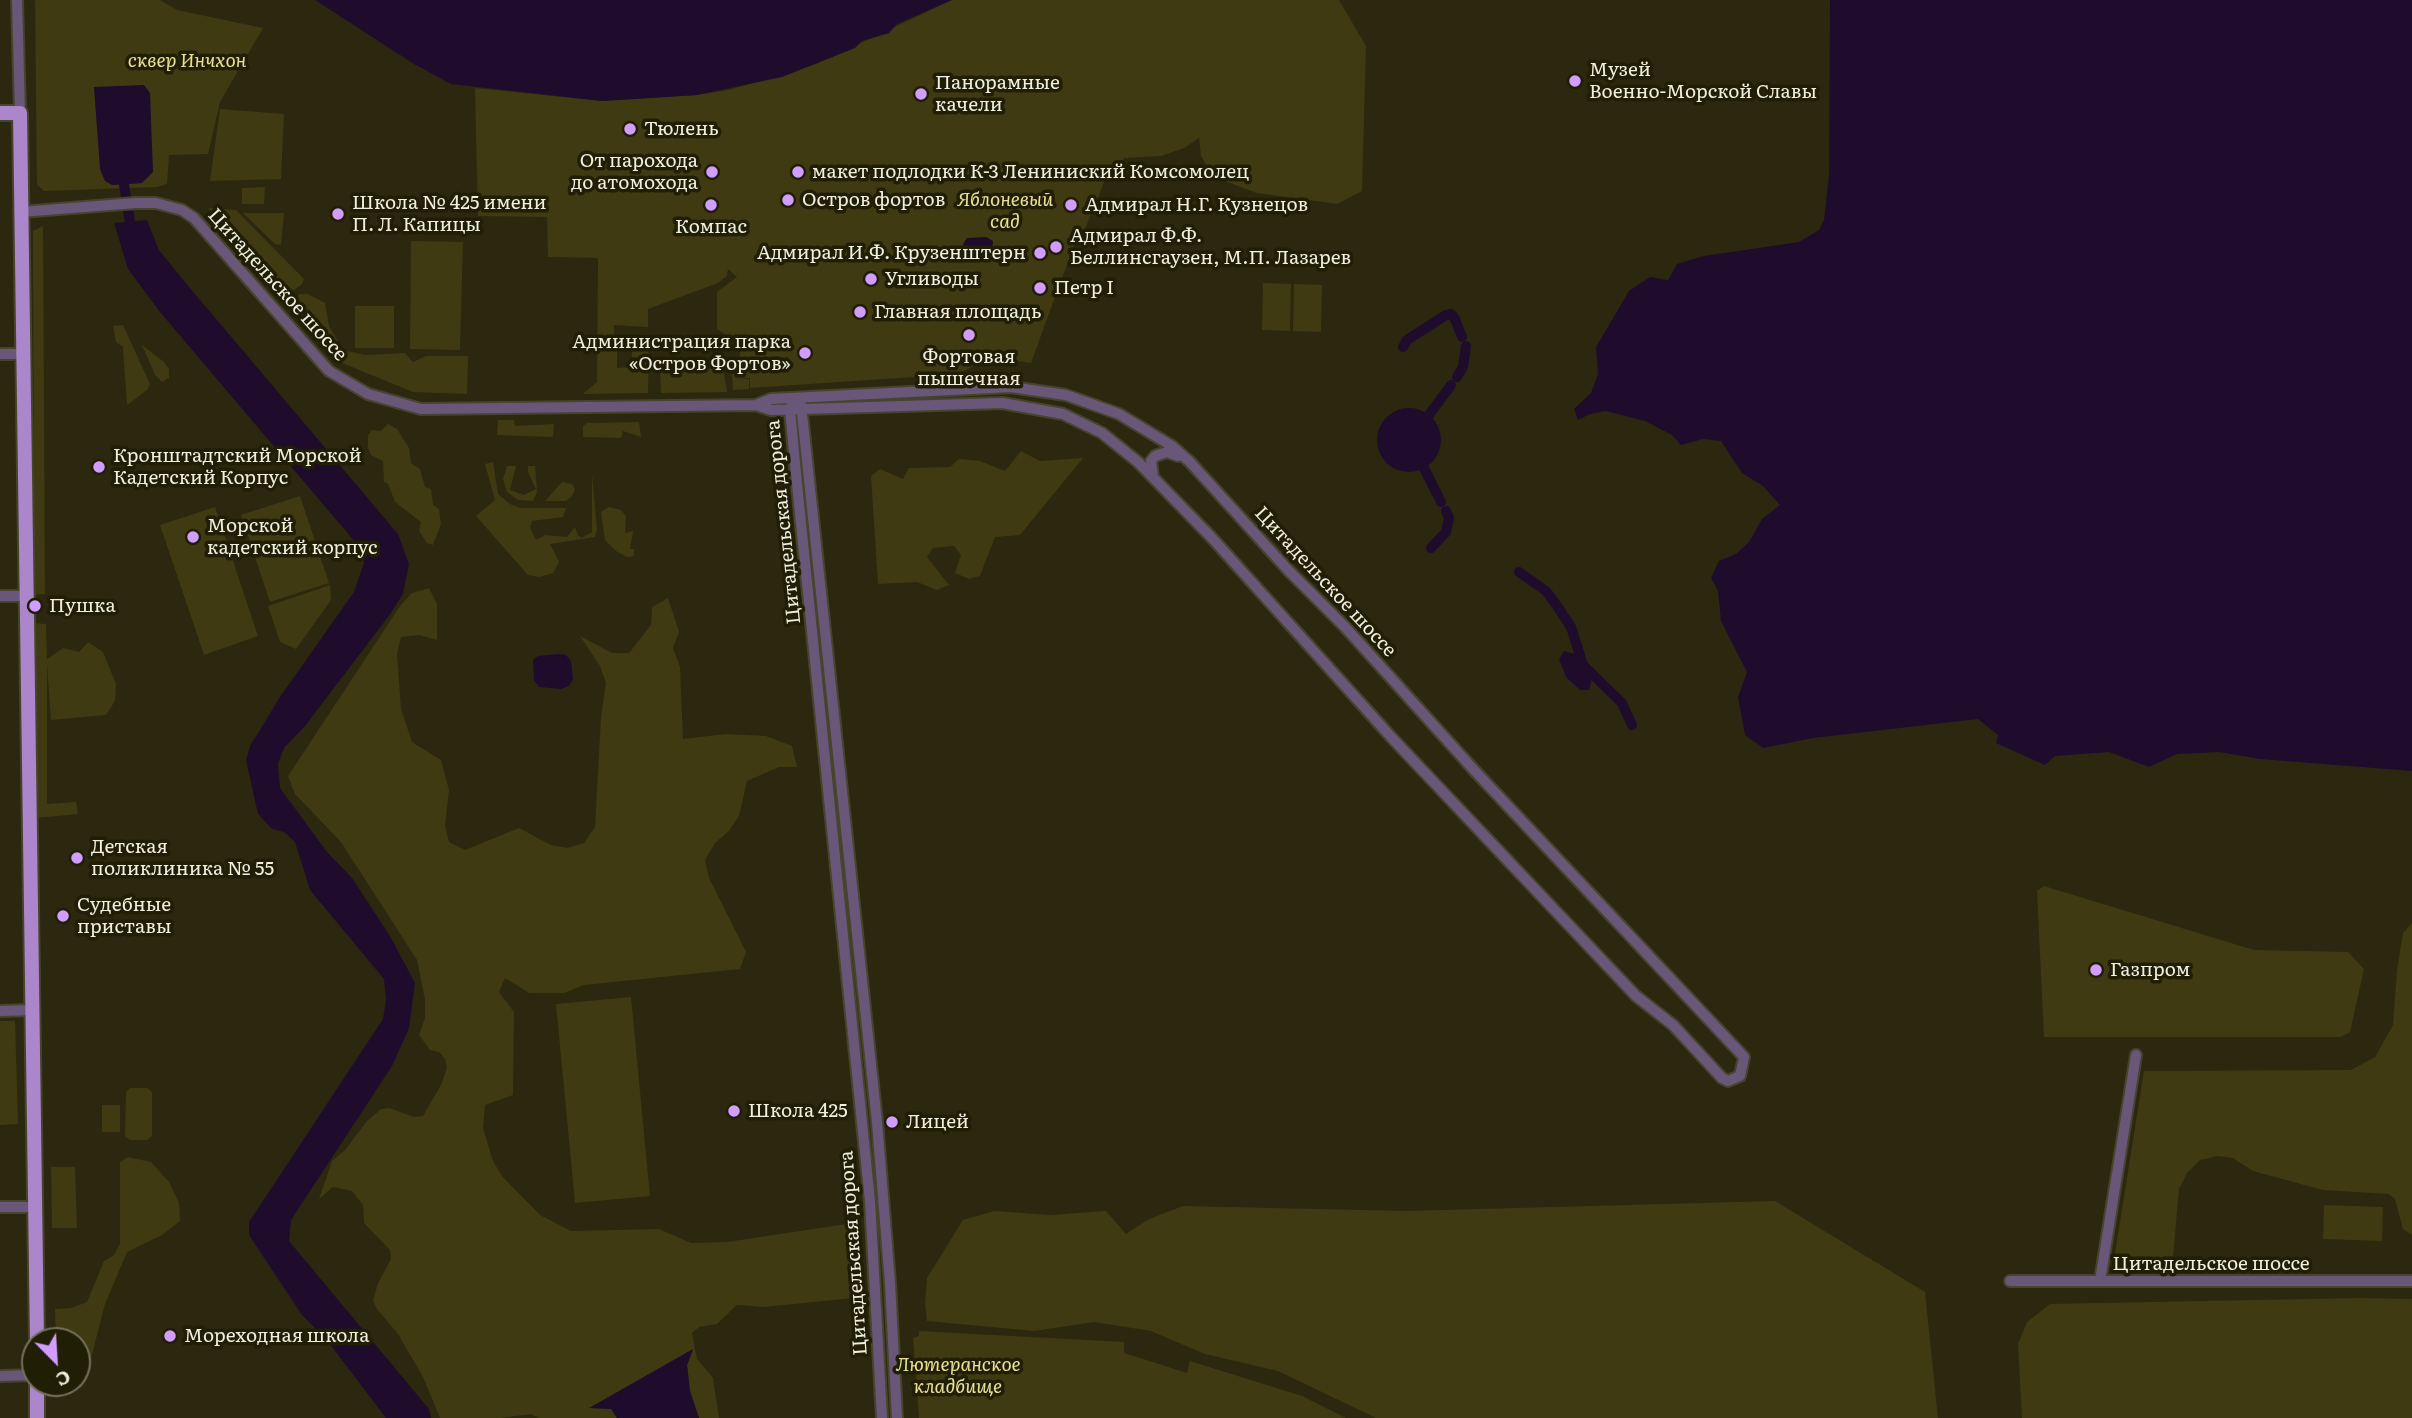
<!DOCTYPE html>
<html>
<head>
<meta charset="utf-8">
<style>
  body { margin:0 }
  #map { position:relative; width:2412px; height:1418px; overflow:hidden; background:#2b280f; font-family:Literata,serif }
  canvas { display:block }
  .north { position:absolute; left:21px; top:1327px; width:70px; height:70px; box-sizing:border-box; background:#211e06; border:2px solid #73715d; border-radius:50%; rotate:156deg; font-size:19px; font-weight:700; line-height:28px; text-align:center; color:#efeedf }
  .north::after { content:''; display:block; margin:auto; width:24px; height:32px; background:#d19dfe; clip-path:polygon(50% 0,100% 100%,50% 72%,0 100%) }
</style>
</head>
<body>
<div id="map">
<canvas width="2412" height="1418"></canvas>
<div class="north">С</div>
</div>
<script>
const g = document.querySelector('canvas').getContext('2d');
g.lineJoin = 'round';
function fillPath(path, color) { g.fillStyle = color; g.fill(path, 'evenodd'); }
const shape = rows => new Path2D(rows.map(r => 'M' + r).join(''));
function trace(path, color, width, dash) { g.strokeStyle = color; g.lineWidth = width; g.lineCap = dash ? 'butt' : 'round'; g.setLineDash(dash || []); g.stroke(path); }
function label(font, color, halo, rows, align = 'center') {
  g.font = font + ' Literata,serif'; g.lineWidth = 7; g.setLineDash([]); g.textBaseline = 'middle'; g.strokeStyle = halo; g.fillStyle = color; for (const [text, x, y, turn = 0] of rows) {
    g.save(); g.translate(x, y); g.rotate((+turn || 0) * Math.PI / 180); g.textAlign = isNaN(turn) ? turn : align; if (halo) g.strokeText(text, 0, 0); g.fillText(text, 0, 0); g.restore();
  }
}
const green = shape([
  [35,0,160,0,177,10,263,28,220,102,208,154,169,155,167,184,157,187,44,191,37,185],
  [94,87,142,183,112,185,102,174],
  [952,0,1339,0,1366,46,1362,191,1337,204,1257,193,1214,177,1201,156,1199,138,1184,148,1161,156,1124,158,1116,176,1105,180,1085,229,1078,234,1031,363,1011,360,980,362,959,374,750,388,750,378,734,378,749,379,749,389,733,390,732,374,738,373,737,365,733,365,733,362,740,362,740,340,733,340,717,329,717,292,737,277,728,269,727,276,718,283,648,309,648,327,614,325,614,336,649,334,648,393,583,394,597,382,598,258,548,257,547,217,478,216,475,88,602,101,697,95,729,90,816,64],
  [617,339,632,339,632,367,617,368],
  [220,109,284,114,281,179,210,181],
  [265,187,264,204,242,204,242,188],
  [208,208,236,210,304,279,302,284,286,296,257,263,260,259],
  [243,213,284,213,281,245,275,244],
  [43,226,45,594,34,595,33,231],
  [411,241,463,242,460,350,410,349],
  [1263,283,1291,284,1290,331,1262,330],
  [1294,284,1322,285,1321,332,1293,331],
  [300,294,308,294,325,303,329,326,343,350,365,355,405,353,413,362,426,356,468,356,467,394,413,392,342,363,290,301],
  [355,306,394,306,394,348,355,348],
  [123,325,150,384,147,390,127,405,123,347,116,342,113,326],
  [142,345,164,362,169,369,169,378,162,382,155,375],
  [669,355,670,368,723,367,727,392,661,393,660,366],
  [498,420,514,420,515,426,554,424,553,437,497,435],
  [639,422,641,437,623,431,621,438,583,437,583,426,587,423],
  [388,424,397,429,409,448,411,463,420,469,425,487,431,489,433,505,439,509,441,524,433,545,427,543,419,531,421,522,395,502,388,484,384,482,383,461,371,455,368,448,368,435,372,430,381,431],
  [1021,451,1040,461,1083,458,1020,535,995,537,980,576,969,579,955,573,961,555,954,546,933,548,927,557,949,585,937,590,917,582,878,584,871,476,880,469,903,479,909,468,950,467,959,459,980,461,1005,471],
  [493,462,498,494,510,504,520,508,566,508,563,517,532,521,530,528,536,540,545,535,567,537,575,527,578,535,582,538,592,532,592,474,597,530,595,537,550,544,559,562,553,573,539,577,528,575,476,516,495,500,485,464],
  [507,466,516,466,510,490,524,495,536,489,528,472,528,466,535,466,537,492,533,501,518,500,507,492,503,479],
  [562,482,572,484,575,490,572,496,566,501,545,501],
  [300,496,329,583,270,602,241,515],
  [215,507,258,636,204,655,160,525],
  [609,507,621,510,626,516,625,533,633,531,630,549,634,549,634,556,627,557,616,551,605,540,601,512],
  [330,585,331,600,296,649,280,642,268,606],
  [429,588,437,604,437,640,419,635,401,637,397,654,401,709,412,742,441,760,449,790,445,826,449,842,465,850,519,828,551,845,567,848,584,843,595,827,601,718,606,683,600,666,580,636,612,653,629,653,651,625,652,607,668,598,679,632,673,648,680,667,683,739,726,734,766,736,792,746,797,767,779,767,747,781,739,816,729,831,715,843,705,860,709,878,746,952,740,969,584,985,564,993,529,993,505,978,499,992,514,1012,513,1095,485,1105,483,1128,493,1161,502,1176,540,1215,571,1231,659,1229,691,1243,727,1242,853,1223,849,1243,853,1298,764,1307,737,1305,717,1324,699,1327,692,1333,697,1359,713,1378,719,1418,699,1418,690,1391,687,1365,693,1350,591,1408,611,1409,617,1418,539,1418,531,1414,500,1418,440,1418,423,1377,398,1334,377,1309,373,1301,378,1283,391,1259,390,1250,364,1223,363,1205,352,1191,333,1187,319,1199,332,1161,345,1150,367,1121,381,1109,389,1108,414,1117,423,1116,441,1085,447,1068,445,1059,439,1052,430,1050,419,1035,425,1018,425,1000,417,960,341,842,295,794,288,776,400,606,412,593],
  [32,623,46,624,47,659,63,648,79,652,88,642,103,652,116,684,115,701,106,715,51,720,47,664,47,804,76,802,78,814,36,818],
  [2044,886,2254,950,2348,952,2364,969,2350,1032,2341,1037,2044,1037,2037,891],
  [2412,923,2412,1235,2403,1229,2395,1199,2389,1194,2323,1190,2253,1171,2233,1158,2218,1156,2200,1160,2187,1173,2179,1189,2172,1269,2128,1268,2115,1253,2144,1071,2351,1070,2375,1057,2393,1025,2397,970,2403,933],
  [631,997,650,1196,575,1203,556,1004],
  [0,1021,15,1021,18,1124,0,1125],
  [130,1088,147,1088,152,1092,152,1136,147,1140,130,1140,125,1136,126,1092],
  [102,1105,120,1105,120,1132,102,1132],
  [128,1157,151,1162,169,1182,179,1203,180,1221,162,1235,127,1252,105,1304,89,1366,77,1374,77,1341,56,1341,55,1309,71,1308,87,1302,104,1261,114,1255,120,1244,120,1162],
  [51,1167,75,1167,77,1228,52,1228],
  [1775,1201,1925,1292,1938,1418,1376,1418,1278,1371,1205,1354,1151,1331,1094,1322,1034,1331,927,1321,925,1304,927,1278,963,1220,994,1211,1050,1215,1106,1211,1126,1234,1149,1219,1183,1206,1406,1211],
  [2324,1205,2383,1207,2382,1241,2323,1239],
  [2359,1298,2412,1299,2412,1418,2022,1418,2018,1344,2027,1322,2050,1304],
  [919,1331,1124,1342,1124,1353,1187,1373,1190,1361,1302,1396,1346,1418,919,1418,913,1338,919,1336]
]);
const water = shape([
  [315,0,952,0,897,24,889,33,862,41,855,48,782,77,697,95,602,101,451,84,414,64],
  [1830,0,2412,0,2412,771,2260,759,2219,752,2177,754,2149,767,2109,752,2055,756,2045,765,1996,743,1998,735,1978,719,1813,738,1763,748,1745,735,1738,697,1747,672,1721,621,1718,591,1711,578,1719,561,1736,554,1749,542,1762,519,1780,505,1763,486,1742,473,1721,441,1703,439,1681,445,1672,435,1645,421,1606,411,1590,414,1578,420,1574,409,1591,393,1598,374,1596,347,1629,291,1650,277,1668,280,1677,264,1704,256,1799,242,1819,230,1824,220,1829,175],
  [144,85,150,93,153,172,142,183,112,185,105,181,100,169,94,87],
  [147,220,159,250,184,281,398,534,409,564,403,594,388,617,305,726,284,748,278,764,280,788,327,852,352,878,390,936,415,983,409,1028,392,1066,291,1220,289,1241,429,1409,431,1418,386,1418,326,1339,302,1315,249,1235,249,1222,383,1019,386,1000,384,979,310,890,295,842,284,832,272,829,258,814,246,760,250,746,280,697,354,592,364,563,361,549,160,312,128,269,114,223],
  [986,237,993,241,992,253,984,255,965,253,963,244,967,238],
  '1377 440a32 32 0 1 1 64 0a32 32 0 1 1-64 0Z',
  [1564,651,1582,656,1593,675,1589,690,1580,690,1566,677,1559,659],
  [558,654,566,655,571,661,573,679,569,686,561,689,539,687,534,680,533,660,538,656],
  [693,1349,687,1365,690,1391,699,1418,617,1418,611,1409,589,1408]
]);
const canal = shape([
  [122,172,132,235],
  [1403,347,1407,340,1446,315,1451,314,1455,319,1462,337],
  [1457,377,1463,367,1466,346],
  [1429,415,1451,385],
  [1424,468,1441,502],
  [1431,548,1446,532,1449,518,1446,511],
  [1519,572,1546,591,1555,603,1571,627,1583,665,1622,703,1632,725]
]);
const minor = shape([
  [17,0,20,113],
  [20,212,136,203,156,203,182,210,194,218,329,371,368,394,421,409,756,405,771,399,1011,387,1066,395,1119,414,1172,446,1190,462,1288,570,1345,627,1474,770,1744,1057,1740,1076,1728,1081,1722,1078,1673,1025,1636,996,1392,738,1212,538,1138,462,1102,433,1063,414,1002,403,771,410,756,405],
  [0,354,22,354],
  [793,403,790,409,796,474,870,1201,882,1418],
  [801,404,877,1122,890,1283,897,1418],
  [1153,477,1151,461,1155,456,1167,452,1178,456],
  [0,596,26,596],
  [0,1011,32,1010],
  [0,1207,35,1207],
  [2010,1281,2412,1281],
  [2100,1281,2136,1055],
  [0,1376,35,1375]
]);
const major = shape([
  [0,113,20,113,37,1341],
  [37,1418,37,1383]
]);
const markers = [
  [1575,81,7,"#d19dfe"],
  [921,94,7,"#d19dfe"],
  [630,129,7,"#d19dfe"],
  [712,172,7,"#d19dfe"],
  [798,172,7,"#d19dfe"],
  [788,200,7,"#d19dfe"],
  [711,205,7,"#d19dfe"],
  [1071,205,7,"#d19dfe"],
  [338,214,7,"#d19dfe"],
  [1056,247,7,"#d19dfe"],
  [1040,253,7,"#d19dfe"],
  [871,279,7,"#d19dfe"],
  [1040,288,7,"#d19dfe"],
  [860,312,7,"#d19dfe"],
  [969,335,7,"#d19dfe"],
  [805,353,7,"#d19dfe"],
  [99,467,7,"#d19dfe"],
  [193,537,7,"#d19dfe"],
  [35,606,7,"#d19dfe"],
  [77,858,7,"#d19dfe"],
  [63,916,7,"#d19dfe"],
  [2096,970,7,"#d19dfe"],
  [734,1111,7,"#d19dfe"],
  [892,1122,7,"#d19dfe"],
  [170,1336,7,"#d19dfe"]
];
const parkNames = [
  ["сквер Инчхон",187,61],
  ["Яблоневый",1005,200],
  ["сад",1005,222],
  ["Лютеранское",958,1365],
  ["кладбище",958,1387]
];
const poiNames = [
  ["Музей",1589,70],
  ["Военно-Морской Славы",1589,92],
  ["Панорамные",935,83],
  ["качели",935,105],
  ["Тюлень",644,129],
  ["От парохода",698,161,"right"],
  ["до атомохода",698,183,"right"],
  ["макет подлодки К-3 Лениниский Комсомолец",812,172],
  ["Остров фортов",802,200],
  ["Школа № 425 имени",352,203],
  ["П. Л. Капицы",352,225],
  ["Адмирал Н.Г. Кузнецов",1085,205],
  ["Компас",711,227,"center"],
  ["Адмирал Ф.Ф.",1070,236],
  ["Беллинсгаузен, М.П. Лазарев",1070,258],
  ["Адмирал И.Ф. Крузенштерн",1026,253,"right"],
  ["Угливоды",885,279],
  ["Петр I",1054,288],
  ["Главная площадь",874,312],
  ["Администрация парка",791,342,"right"],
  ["«Остров Фортов»",791,364,"right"],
  ["Фортовая",969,357,"center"],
  ["пышечная",969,379,"center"],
  ["Кронштадтский Морской",113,456],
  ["Кадетский Корпус",113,478],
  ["Морской",207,526],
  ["кадетский корпус",207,548],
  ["Пушка",49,606],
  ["Детская",91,847],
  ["поликлиника № 55",91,869],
  ["Судебные",77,905],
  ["приставы",77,927],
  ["Газпром",2110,970],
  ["Школа 425",748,1111],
  ["Лицей",906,1122],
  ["Мореходная школа",184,1336]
];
const streetNames = [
  ["Цитадельское шоссе",277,285,48],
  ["Цитадельская дорога",784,522,-96],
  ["Цитадельское шоссе",1325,582,47],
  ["Цитадельская дорога",854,1253,-94],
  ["Цитадельское шоссе",2211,1264]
];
fillPath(green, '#3f3a11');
fillPath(water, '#1f0c2d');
trace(canal, '#1f0c2d', 10);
trace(minor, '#46442c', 14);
trace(major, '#46442c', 18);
trace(minor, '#695779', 10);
trace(major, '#ab86cb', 14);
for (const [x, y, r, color] of markers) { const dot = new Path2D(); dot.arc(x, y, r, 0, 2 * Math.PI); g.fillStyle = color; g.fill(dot); trace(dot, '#211e06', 2.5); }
label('italic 19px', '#e9e094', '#211e06', parkNames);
label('19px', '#efeedf', '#211e06', poiNames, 'left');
label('19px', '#efeedf', '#211e06', streetNames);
</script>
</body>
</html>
